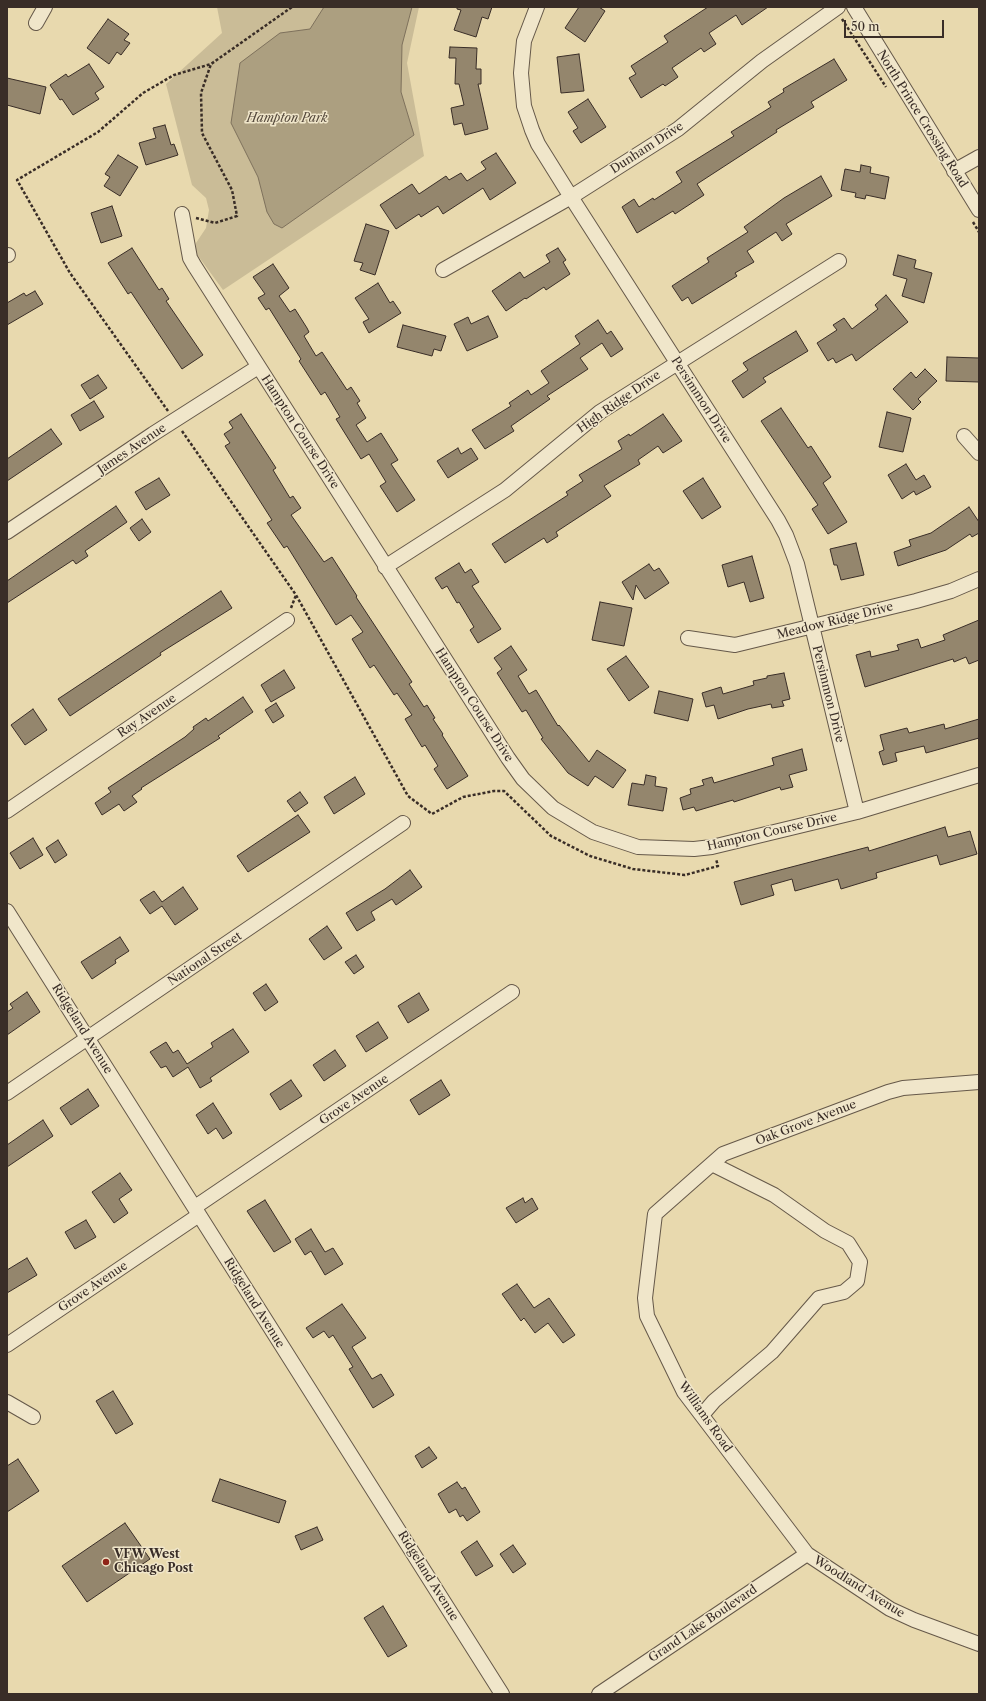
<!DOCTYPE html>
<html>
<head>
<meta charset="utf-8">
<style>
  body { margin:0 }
  #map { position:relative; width:986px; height:1701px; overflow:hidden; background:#e8d9ae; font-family:"Libre Caslon Text",serif }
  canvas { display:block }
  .frame { position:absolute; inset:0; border:8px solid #392d27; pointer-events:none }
  .scale { position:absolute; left:844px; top:20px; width:100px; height:18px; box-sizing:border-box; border:2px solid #392d27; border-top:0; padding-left:5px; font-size:12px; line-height:14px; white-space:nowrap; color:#392d27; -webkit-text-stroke:3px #f0e6ca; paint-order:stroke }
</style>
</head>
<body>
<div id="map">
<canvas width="986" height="1701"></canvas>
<div class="frame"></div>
<div class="scale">50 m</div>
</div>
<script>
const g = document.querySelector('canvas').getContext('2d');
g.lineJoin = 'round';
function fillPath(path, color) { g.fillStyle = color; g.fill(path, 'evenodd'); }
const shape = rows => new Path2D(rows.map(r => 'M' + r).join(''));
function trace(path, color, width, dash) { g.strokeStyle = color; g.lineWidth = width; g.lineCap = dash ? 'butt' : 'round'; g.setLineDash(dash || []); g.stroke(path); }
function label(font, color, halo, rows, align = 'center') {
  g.font = font + ' "Libre Caslon Text",serif'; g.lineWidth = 3; g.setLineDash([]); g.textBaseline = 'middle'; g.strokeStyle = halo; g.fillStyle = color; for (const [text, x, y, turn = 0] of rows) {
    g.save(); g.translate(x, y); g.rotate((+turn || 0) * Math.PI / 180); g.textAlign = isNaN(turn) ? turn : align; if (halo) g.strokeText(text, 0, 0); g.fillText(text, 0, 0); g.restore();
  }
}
const green = shape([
  [217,7,419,7,407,63,424,156,223,290,196,253,196,243,206,228,209,210,206,198,192,185,166,84,222,33]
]);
const water = shape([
  [324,7,412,7,402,45,401,92,414,135,282,228,274,224,267,212,258,177,231,123,240,63,280,33,310,29,324,7]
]);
const building = shape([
  [457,7,492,7,488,19,482,17,476,37,454,30,461,10,457,9,457,7],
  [579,7,599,7,605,11,585,42,565,28,579,7],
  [708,7,768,7,742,25,736,15,709,33,716,44,704,52,701,48,672,68,678,77,665,86,663,84,641,98,629,78,636,74,631,66,668,42,664,36,708,7],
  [108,19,129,34,124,40,130,43,121,55,117,52,109,64,87,48,108,19],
  [450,47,477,48,476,69,481,69,481,84,478,84,488,129,465,135,462,123,454,125,451,108,464,105,459,84,455,84,456,58,449,58,450,47],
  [579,54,584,91,561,93,557,57,579,54],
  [834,59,847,80,811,102,814,107,776,130,777,132,697,184,704,195,675,214,673,211,637,233,622,207,634,199,639,207,653,198,654,200,682,182,676,172,734,136,731,132,771,107,768,102,784,92,783,89,834,59],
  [89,64,104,87,95,93,99,99,73,115,62,99,60,100,50,85,66,74,68,77,89,64],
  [7,78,46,87,40,114,7,105,7,78],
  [588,99,606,127,581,143,573,131,578,128,568,112,588,99],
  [165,125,171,145,174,144,178,155,146,165,139,143,156,138,153,128,165,125],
  [496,153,516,183,490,200,483,188,443,214,438,206,421,217,419,214,396,229,380,205,412,184,419,194,446,176,449,180,461,173,467,181,486,169,481,162,496,153],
  [118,155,138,167,120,196,104,186,110,177,105,174,118,155],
  [861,165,871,167,870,173,889,177,885,199,866,195,865,199,855,197,856,193,841,190,845,169,860,172,861,165],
  [821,176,832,196,786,224,792,234,782,241,776,232,747,251,754,262,735,273,737,276,692,304,688,297,682,301,672,286,709,262,707,258,748,232,744,227,784,198,821,176],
  [112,206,122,236,101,243,91,213,112,206],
  [366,224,389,231,375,275,360,270,363,263,354,261,366,224],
  [132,248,159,290,162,288,169,299,166,301,203,355,182,369,131,292,128,294,108,263,132,248],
  [558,248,566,260,563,262,570,274,546,290,544,287,526,299,525,298,506,311,492,291,520,272,524,278,550,262,546,255,558,248],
  [898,255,916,260,914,268,932,273,924,303,902,296,907,279,893,275,898,255],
  [273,264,289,288,279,296,290,312,295,309,307,328,309,332,304,336,316,356,322,352,347,390,351,387,360,401,357,403,366,418,356,425,367,442,381,433,398,460,391,464,415,500,397,512,380,486,386,482,369,454,361,459,336,419,340,417,325,392,321,395,299,361,301,359,269,308,266,310,258,298,265,294,253,277,273,264],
  [378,283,390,303,393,301,401,313,369,333,363,322,369,319,355,298,378,283],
  [35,291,43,304,7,325,7,303,24,293,26,296,35,291],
  [886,295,908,322,856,361,852,354,836,363,833,358,828,361,817,343,837,330,833,325,844,318,852,329,878,309,875,305,886,295],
  [488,316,498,337,467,351,454,324,468,317,471,324,488,316],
  [598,320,607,334,611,331,623,349,611,357,602,343,580,358,588,369,547,396,550,399,511,426,514,431,485,449,472,430,511,406,509,403,528,390,531,395,549,383,541,371,580,344,575,336,598,320],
  [403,325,446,336,441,351,434,349,432,356,397,347,403,325],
  [796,331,808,351,763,378,766,382,743,398,732,381,748,370,743,363,796,331],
  [947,357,979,358,979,382,946,381,947,357],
  [925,369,937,381,918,399,921,402,913,410,893,389,911,372,916,378,925,369],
  [98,375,107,388,90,399,81,385,98,375],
  [94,401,104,417,80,431,71,415,94,401],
  [781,408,808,448,811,446,831,477,823,483,847,522,828,534,812,509,818,505,761,421,781,408],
  [887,412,911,418,903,452,879,447,887,412],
  [241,414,276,468,273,470,290,498,293,496,301,508,291,515,324,562,332,557,357,596,356,597,412,682,409,684,424,707,427,705,435,718,433,719,443,734,442,735,468,776,447,789,434,769,438,766,425,745,422,747,405,719,412,715,397,693,394,695,374,665,370,668,352,639,363,632,351,615,336,625,287,546,284,548,267,523,272,520,225,446,230,443,224,434,233,428,229,422,241,414],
  [663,414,682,441,663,453,658,446,638,460,640,464,604,486,611,496,556,532,558,536,547,543,544,538,505,563,492,544,568,495,566,492,583,481,579,475,622,449,618,441,629,434,630,436,663,414],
  [51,429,62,444,7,481,7,459,51,429],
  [458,448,461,454,471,448,478,459,448,478,437,461,458,448],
  [906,464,916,480,924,475,931,487,916,495,914,491,902,499,888,475,906,464],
  [159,478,170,495,146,510,135,492,159,478],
  [703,478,721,507,702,519,683,491,703,478],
  [116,506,127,522,85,551,88,556,76,564,73,560,7,603,7,581,116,506],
  [969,507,979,522,979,533,972,537,970,534,946,550,898,566,894,552,911,546,909,540,931,533,969,507],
  [142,519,151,532,139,541,130,528,142,519],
  [856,543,864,575,841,580,837,565,834,565,830,549,856,543],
  [752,556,764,598,750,602,744,582,728,587,722,565,752,556],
  [459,563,465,573,471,569,479,582,472,586,501,629,478,643,470,630,474,627,459,602,457,603,447,586,442,589,435,578,459,563],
  [649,564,654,571,659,568,669,583,645,599,636,585,633,600,622,582,649,564],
  [221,591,232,608,160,653,161,655,70,716,58,699,221,591],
  [600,602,632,608,624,646,592,640,600,602],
  [979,620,979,660,969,664,966,657,954,662,953,659,865,687,856,655,870,651,871,657,899,650,897,645,918,639,921,648,945,640,943,635,979,620],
  [511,646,527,670,518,676,529,694,536,690,558,726,559,725,589,762,597,750,626,770,613,788,595,776,588,786,568,773,541,739,543,738,526,710,522,712,497,673,502,669,494,658,511,646],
  [626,656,649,687,629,701,607,669,626,656],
  [284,670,295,688,271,702,261,685,284,670],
  [784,673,790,699,782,701,784,706,772,708,771,704,748,709,718,719,714,705,706,707,702,693,721,687,723,694,754,685,753,681,767,678,767,676,784,673],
  [659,691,693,699,688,721,654,713,659,691],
  [243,697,253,712,218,736,220,738,141,788,142,789,132,796,137,802,124,811,119,804,102,815,95,803,111,792,108,788,185,737,194,729,193,727,206,718,208,721,243,697],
  [276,703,284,716,273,723,265,710,276,703],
  [33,709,47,730,25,745,11,725,33,709],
  [979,719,979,738,926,753,924,746,895,753,897,761,883,765,879,752,884,750,880,735,907,728,909,733,944,724,945,729,979,719],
  [802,749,807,770,789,775,793,787,781,790,780,787,734,802,733,800,696,811,694,807,683,810,680,798,691,794,690,789,704,785,702,780,712,777,714,783,774,765,772,758,802,749],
  [646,775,656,777,655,786,667,788,663,811,628,805,632,783,644,785,646,775],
  [355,777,365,794,334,814,324,797,355,777],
  [300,792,308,803,295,812,287,801,300,792],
  [298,815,310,832,248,872,237,856,298,815],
  [945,827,948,837,970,831,977,854,940,865,937,855,876,873,877,878,841,889,838,879,795,891,792,879,771,885,774,895,741,905,734,882,868,847,869,851,945,827],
  [33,838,43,855,20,869,10,853,33,838],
  [58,840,67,855,55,863,46,848,58,840],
  [410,870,422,887,396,905,392,899,371,912,375,920,357,931,346,913,385,889,410,870],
  [183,887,198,909,175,925,162,906,150,914,140,900,154,891,162,902,183,887],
  [327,926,342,948,324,960,309,939,327,926],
  [120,937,129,951,115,960,116,963,92,979,81,962,120,937],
  [356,955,364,967,354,974,345,962,356,955],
  [266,984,278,1002,265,1011,253,993,266,984],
  [27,992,40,1012,7,1035,7,1012,13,1008,10,1004,27,992],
  [419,993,429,1010,408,1023,398,1006,419,993],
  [378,1022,388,1038,366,1052,356,1036,378,1022],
  [233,1029,249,1052,210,1078,212,1081,200,1088,188,1067,173,1077,166,1066,161,1068,150,1052,166,1042,173,1053,178,1050,187,1064,213,1047,211,1043,233,1029],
  [335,1050,346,1066,324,1081,313,1065,335,1050],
  [291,1080,302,1096,280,1110,270,1094,291,1080],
  [441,1080,450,1095,419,1115,410,1100,441,1080],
  [88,1089,99,1106,71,1125,60,1108,88,1089],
  [213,1103,232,1133,223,1139,216,1128,208,1134,196,1115,213,1103],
  [43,1120,53,1136,7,1167,7,1145,43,1120],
  [120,1173,132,1190,119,1199,128,1213,114,1223,92,1192,120,1173],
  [523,1198,525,1203,532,1198,538,1209,516,1223,506,1208,523,1198],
  [265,1200,291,1242,274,1252,247,1211,265,1200],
  [86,1220,96,1237,75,1249,65,1232,86,1220],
  [311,1229,325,1252,333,1248,343,1264,325,1275,311,1251,305,1255,295,1239,311,1229],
  [27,1258,37,1275,7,1293,7,1270,27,1258],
  [517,1284,534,1308,549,1298,575,1335,563,1343,548,1323,535,1333,524,1318,521,1321,502,1294,517,1284],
  [342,1304,366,1338,352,1347,372,1379,381,1374,394,1395,373,1408,349,1369,353,1367,333,1335,329,1338,324,1331,313,1338,306,1328,342,1304],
  [113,1391,133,1424,116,1434,96,1401,113,1391],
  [429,1447,437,1458,422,1468,415,1456,429,1447],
  [18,1459,39,1491,7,1512,7,1466,18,1459],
  [220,1479,286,1501,279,1523,212,1501,220,1479],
  [457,1482,462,1489,465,1487,480,1512,467,1521,463,1515,460,1517,456,1509,449,1513,438,1494,457,1482],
  [125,1523,150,1559,87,1602,62,1566,125,1523],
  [317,1527,323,1540,301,1550,295,1536,317,1527],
  [477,1541,493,1566,476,1576,461,1552,477,1541],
  [513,1545,526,1564,513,1573,500,1554,513,1545],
  [383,1606,407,1646,388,1657,364,1618,383,1606]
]);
const path = shape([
  [842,19,886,87],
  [196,218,215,223,237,216,232,190,202,133,201,93,211,64,292,7],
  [973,222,979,232],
  [168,411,70,273,17,180,98,132,143,93,174,75,211,64],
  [182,431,296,595,408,796,432,814,463,797,494,791,504,791,551,836,590,856,633,869,685,875,718,866,716,859],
  [291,608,296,595]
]);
const minor = shape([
  [537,7,524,41,521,73,524,106,532,130,538,144,571,197,778,520,786,535,797,564,857,812],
  [854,7,979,210],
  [36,23,45,7],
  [954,171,979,157],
  [182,214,190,258,194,265,508,758,523,779,553,808,593,832,638,847,694,849,712,847,857,812,979,775],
  [7,255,8,255],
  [443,270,571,197,678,129,762,61,838,7],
  [964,436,979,453],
  [7,532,153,434,258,367],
  [385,567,505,490,600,412,839,261],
  [688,638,735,645,916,601,951,591,979,579],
  [7,811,287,620],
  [7,911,502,1694],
  [979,1082,903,1088,888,1092,723,1154,655,1214,645,1298,647,1316,684,1392,807,1554,890,1609,914,1620,979,1644],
  [7,1093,403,823],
  [195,1207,512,992],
  [7,1345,199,1215],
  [7,1402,33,1417],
  [702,1415,714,1401,772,1352,819,1298,844,1292,857,1281,860,1262,848,1243,825,1231,774,1195,712,1164],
  [599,1694,807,1554]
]);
const markers = [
  [106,1562,4,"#8f2418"]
];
const parkNames = [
  ["Hampton Park",287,119]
];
const streetNames = [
  ["North Prince Crossing Road",922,119,58],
  ["Dunham Drive",647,148,-33],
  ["Persimmon Drive",701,400,57],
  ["High Ridge Drive",619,402,-35],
  ["Hampton Course Drive",300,432,57],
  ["James Avenue",132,449,-34],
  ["Meadow Ridge Drive",835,621,-14],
  ["Persimmon Drive",828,694,76],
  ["Hampton Course Drive",474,705,57],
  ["Ray Avenue",147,716,-34],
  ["Hampton Course Drive",772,832,-13],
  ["National Street",205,959,-34],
  ["Ridgeland Avenue",82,1029,58],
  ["Grove Avenue",354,1100,-34],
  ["Oak Grove Avenue",806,1123,-21],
  ["Grove Avenue",93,1287,-34],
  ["Ridgeland Avenue",254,1303,58],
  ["Williams Road",705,1417,55],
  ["Ridgeland Avenue",428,1576,58],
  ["Woodland Avenue",859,1587,32],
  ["Grand Lake Boulevard",703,1624,-34]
];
const poiNames = [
  ["VFW West",114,1555],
  ["Chicago Post",114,1569]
];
fillPath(green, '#cabc97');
fillPath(water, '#ac9f80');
trace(water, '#7e715c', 1);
fillPath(building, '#94866d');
trace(building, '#392d27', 1);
trace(minor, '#655849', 16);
trace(path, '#392d27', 2.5, [3, 2]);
trace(minor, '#f0e6ca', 14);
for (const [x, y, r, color] of markers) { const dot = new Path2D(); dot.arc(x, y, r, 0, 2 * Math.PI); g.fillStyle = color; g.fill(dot); trace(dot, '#f0e6ca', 1.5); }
label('italic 12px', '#564a3d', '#f0e6ca', parkNames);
label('12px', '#392d27', '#f0e6ca', streetNames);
label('bold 12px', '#392d27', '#f0e6ca', poiNames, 'left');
</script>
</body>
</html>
